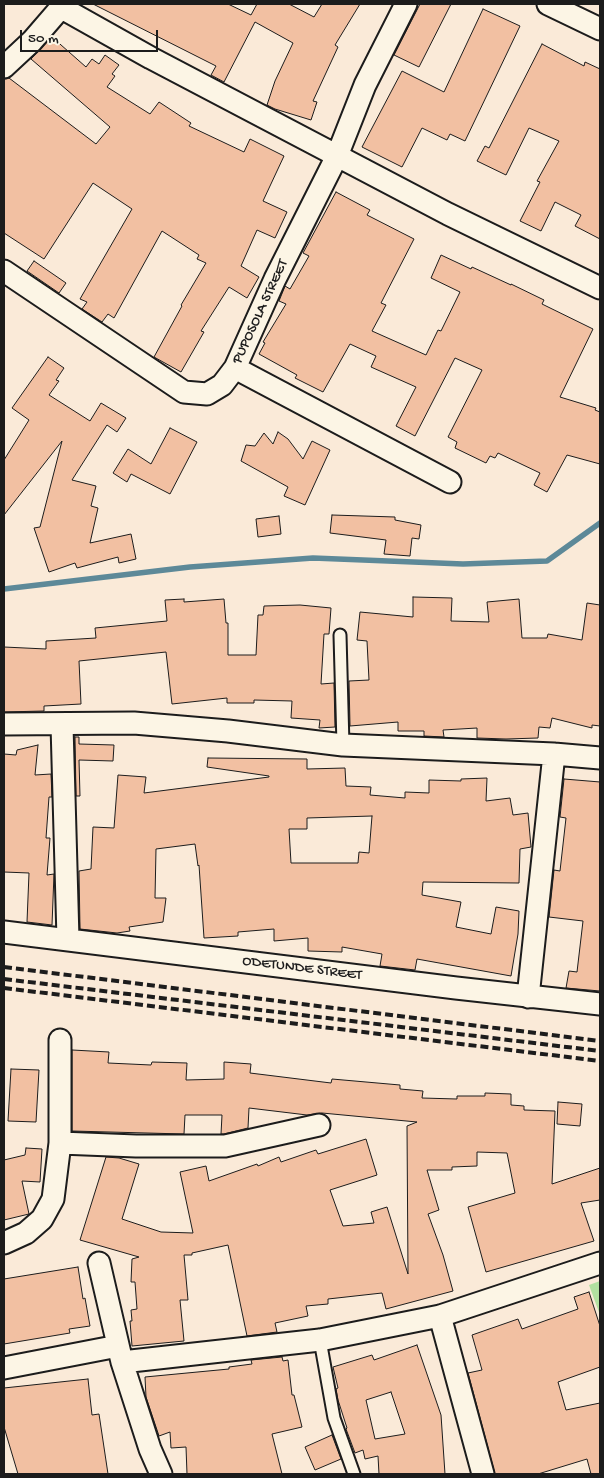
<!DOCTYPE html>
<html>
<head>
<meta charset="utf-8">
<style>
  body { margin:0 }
  #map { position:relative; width:604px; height:1478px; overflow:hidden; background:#faead8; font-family:"Gochi Hand",sans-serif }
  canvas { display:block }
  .frame { position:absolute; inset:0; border:5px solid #1c1c1c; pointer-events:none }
  .scale { position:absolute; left:20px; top:30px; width:138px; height:22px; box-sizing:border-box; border:2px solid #1c1c1c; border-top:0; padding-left:6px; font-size:15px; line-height:18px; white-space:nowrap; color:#1c1c1c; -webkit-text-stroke:4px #fcf5e5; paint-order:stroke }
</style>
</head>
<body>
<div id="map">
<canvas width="604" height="1478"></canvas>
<div class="frame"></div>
<div class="scale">50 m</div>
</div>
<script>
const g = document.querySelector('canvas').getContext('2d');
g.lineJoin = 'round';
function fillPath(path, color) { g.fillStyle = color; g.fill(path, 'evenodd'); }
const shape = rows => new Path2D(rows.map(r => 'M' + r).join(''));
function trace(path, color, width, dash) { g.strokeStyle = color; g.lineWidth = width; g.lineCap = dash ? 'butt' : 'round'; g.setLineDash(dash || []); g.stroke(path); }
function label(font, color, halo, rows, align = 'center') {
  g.font = font + ' "Gochi Hand",sans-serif'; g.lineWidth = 5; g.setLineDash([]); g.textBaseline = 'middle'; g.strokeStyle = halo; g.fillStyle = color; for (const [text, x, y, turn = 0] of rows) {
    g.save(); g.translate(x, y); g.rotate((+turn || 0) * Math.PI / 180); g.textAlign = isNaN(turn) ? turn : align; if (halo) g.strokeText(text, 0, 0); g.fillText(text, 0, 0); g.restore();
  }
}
const green = shape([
  [600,1281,600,1315,589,1285]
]);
const stream = shape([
  [4,589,190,567,313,558,463,564,547,561,600,523]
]);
const building = shape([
  [93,4,228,4,251,15,257,4,289,4,314,17,322,4,360,4,335,45,338,47,313,101,317,102,311,120,275,109,267,105,275,81,293,43,255,22,224,82,211,75,216,66,93,4],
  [420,4,451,4,419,67,394,55,420,4],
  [483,9,520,26,465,141,450,134,447,140,422,128,402,167,362,147,402,71,444,92,483,9],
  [52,37,86,67,92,59,99,64,105,55,119,65,112,74,115,76,107,87,150,114,159,102,191,123,189,126,244,152,250,139,284,156,263,201,287,212,275,238,257,230,241,266,259,277,247,298,229,287,201,331,204,332,181,372,154,357,182,306,181,305,206,263,197,259,199,255,162,231,114,318,108,314,102,322,82,309,87,302,80,299,132,209,93,183,44,259,4,233,4,79,9,78,96,144,110,127,31,59,52,37],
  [542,44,584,66,585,62,600,69,600,239,575,226,581,215,555,202,541,231,520,221,540,182,537,181,559,141,529,128,506,175,477,161,485,146,489,148,542,44],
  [336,192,370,210,367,215,414,239,381,303,386,305,372,331,426,355,438,330,441,331,460,292,431,278,441,255,471,269,472,267,511,285,511,284,544,300,542,304,593,329,560,397,596,408,595,410,600,412,600,464,567,455,547,492,534,485,540,473,498,453,495,458,490,456,486,463,455,448,457,442,448,437,482,370,455,358,415,436,396,426,416,387,371,367,376,356,350,344,323,392,295,378,297,375,259,354,265,343,263,342,286,304,279,301,285,286,290,289,309,256,303,253,336,192],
  [34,261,66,283,59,293,27,271,34,261],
  [48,357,64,368,56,380,59,381,49,395,90,421,101,403,126,418,117,432,107,425,72,480,96,486,91,506,98,508,90,543,131,534,136,559,119,563,118,557,77,568,75,563,49,572,34,528,40,527,62,441,4,515,4,460,29,420,12,408,48,357],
  [170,428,197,442,170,494,131,474,127,482,113,473,128,449,151,464,170,428],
  [278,432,288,439,303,459,312,441,330,450,305,505,284,496,288,487,241,461,246,445,255,446,264,433,273,444,278,432],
  [332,515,395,517,395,520,421,525,419,539,412,538,410,556,384,554,386,540,330,533,332,515],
  [279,516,281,534,258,537,256,519,279,516],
  [413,597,452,598,451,621,489,622,487,602,519,599,522,638,547,638,548,634,582,640,587,603,600,605,600,726,592,725,592,728,552,718,550,728,539,727,538,738,506,739,477,738,477,728,443,730,444,737,424,736,424,731,398,731,398,722,350,726,349,681,369,680,367,641,357,640,360,612,413,617,413,597],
  [184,599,184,602,224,599,226,623,228,623,228,655,256,655,258,615,263,615,264,606,300,605,331,608,329,634,324,634,321,684,334,683,335,727,319,728,320,720,291,718,292,701,254,700,254,703,227,703,227,698,172,704,166,652,79,661,81,704,44,706,44,711,4,712,4,647,46,649,46,641,96,638,95,628,167,621,165,600,184,599],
  [75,737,79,737,79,744,114,745,113,761,79,760,80,796,76,796,75,737],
  [38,745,35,775,51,774,52,797,49,797,46,838,50,838,47,875,54,874,52,925,27,922,29,873,4,872,4,754,16,755,17,750,38,745],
  [208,758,307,759,307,769,345,768,346,786,371,787,370,795,405,798,405,792,429,793,429,780,461,781,461,779,487,778,486,801,510,798,513,815,528,813,531,847,520,849,519,883,423,882,422,895,461,902,456,927,491,934,496,907,519,911,518,934,511,976,417,959,415,970,380,966,382,954,342,947,342,952,308,951,308,938,274,941,274,929,238,932,238,936,204,938,199,865,198,866,195,844,156,849,155,898,166,898,163,922,129,927,130,931,117,933,80,929,79,871,91,869,93,827,114,828,118,775,146,777,144,793,269,777,269,776,207,767,208,758],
  [372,816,369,853,359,852,358,863,291,863,289,829,307,829,307,818,372,816],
  [564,779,600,782,600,991,566,988,569,971,577,972,583,921,549,917,554,870,560,871,566,818,560,817,564,779],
  [72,1050,109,1052,108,1063,151,1065,152,1062,187,1063,186,1080,224,1079,224,1062,251,1064,250,1073,331,1083,332,1079,400,1085,400,1089,423,1091,422,1098,457,1099,457,1096,485,1096,485,1093,511,1094,511,1105,524,1106,524,1110,555,1111,552,1184,600,1168,600,1200,581,1203,594,1241,486,1272,468,1207,515,1193,507,1153,477,1152,477,1166,452,1167,452,1170,427,1170,439,1210,428,1214,443,1255,453,1291,386,1309,382,1293,328,1299,328,1304,306,1306,308,1316,275,1323,277,1332,247,1336,228,1245,192,1253,192,1255,184,1255,188,1300,180,1300,184,1341,132,1346,130,1321,132,1321,131,1310,137,1309,135,1282,131,1282,132,1259,139,1257,80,1240,106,1157,119,1158,139,1164,122,1219,161,1232,193,1233,180,1172,206,1166,209,1181,257,1164,258,1166,279,1157,281,1162,316,1150,318,1154,366,1139,377,1175,330,1190,343,1226,374,1223,371,1212,387,1207,408,1274,407,1126,417,1122,322,1113,307,1115,249,1108,248,1128,224,1134,221,1134,222,1115,185,1115,184,1134,72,1131,72,1050],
  [11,1069,39,1070,36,1122,8,1121,11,1069],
  [558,1102,582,1104,580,1126,557,1124,558,1102],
  [26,1148,42,1149,40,1182,22,1181,29,1214,4,1220,4,1160,25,1155,26,1148],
  [78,1267,83,1299,85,1298,90,1326,69,1329,70,1333,4,1344,4,1279,78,1267],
  [589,1292,600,1326,600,1367,558,1382,566,1410,600,1403,600,1474,591,1474,587,1459,538,1474,495,1474,468,1373,482,1370,472,1335,518,1319,522,1329,578,1309,574,1297,589,1292],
  [417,1345,441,1415,445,1474,379,1474,378,1456,365,1459,363,1450,355,1453,346,1429,347,1428,338,1400,336,1389,338,1388,333,1367,372,1355,374,1360,417,1345],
  [391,1392,405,1434,375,1439,366,1400,391,1392],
  [282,1357,283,1361,288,1360,292,1395,294,1395,302,1427,272,1434,282,1474,187,1474,186,1447,171,1448,170,1432,159,1436,146,1397,145,1377,229,1369,229,1367,252,1364,251,1360,282,1357],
  [88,1379,92,1415,99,1414,108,1474,18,1474,4,1427,4,1388,88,1379],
  [332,1435,341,1459,315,1470,305,1447,332,1435]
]);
const service = shape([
  [340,635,343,745],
  [320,1340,334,1418,354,1474]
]);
const minor = shape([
  [548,4,600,29],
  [62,8,151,58,448,214,600,288],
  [4,67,32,41,64,4],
  [4,271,184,392,207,394,222,385,235,368,275,279,337,156,365,85,406,4],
  [235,368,450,482],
  [4,724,134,723,228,731,343,745,554,754,600,758],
  [62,725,68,939],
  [4,932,456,988,600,1004],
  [528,997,554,754],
  [60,1143,136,1146,225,1146,319,1125],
  [4,1243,26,1233,42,1219,53,1199,60,1143,60,1040],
  [99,1263,122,1362,150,1449,161,1474],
  [440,1316,483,1474],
  [122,1362,320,1340,440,1316,600,1263],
  [4,1368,118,1346]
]);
const rail = shape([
  [4,967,600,1041],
  [4,979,600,1051],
  [4,988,600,1061]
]);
const streetNames = [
  ["PUPOSOLA STREET",261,312,-65],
  ["ODETUNDE STREET",302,969,7]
];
fillPath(green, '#b2e1a0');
trace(stream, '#5d8998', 5.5);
fillPath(building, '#f2c0a2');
trace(building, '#1c1c1c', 1);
trace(service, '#1c1c1c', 15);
trace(minor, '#1c1c1c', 25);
trace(service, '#fcf5e5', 11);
trace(minor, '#fcf5e5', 21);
trace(rail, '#1c1c1c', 4, [8, 4]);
label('15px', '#1c1c1c', '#fcf5e5', streetNames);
</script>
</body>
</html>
